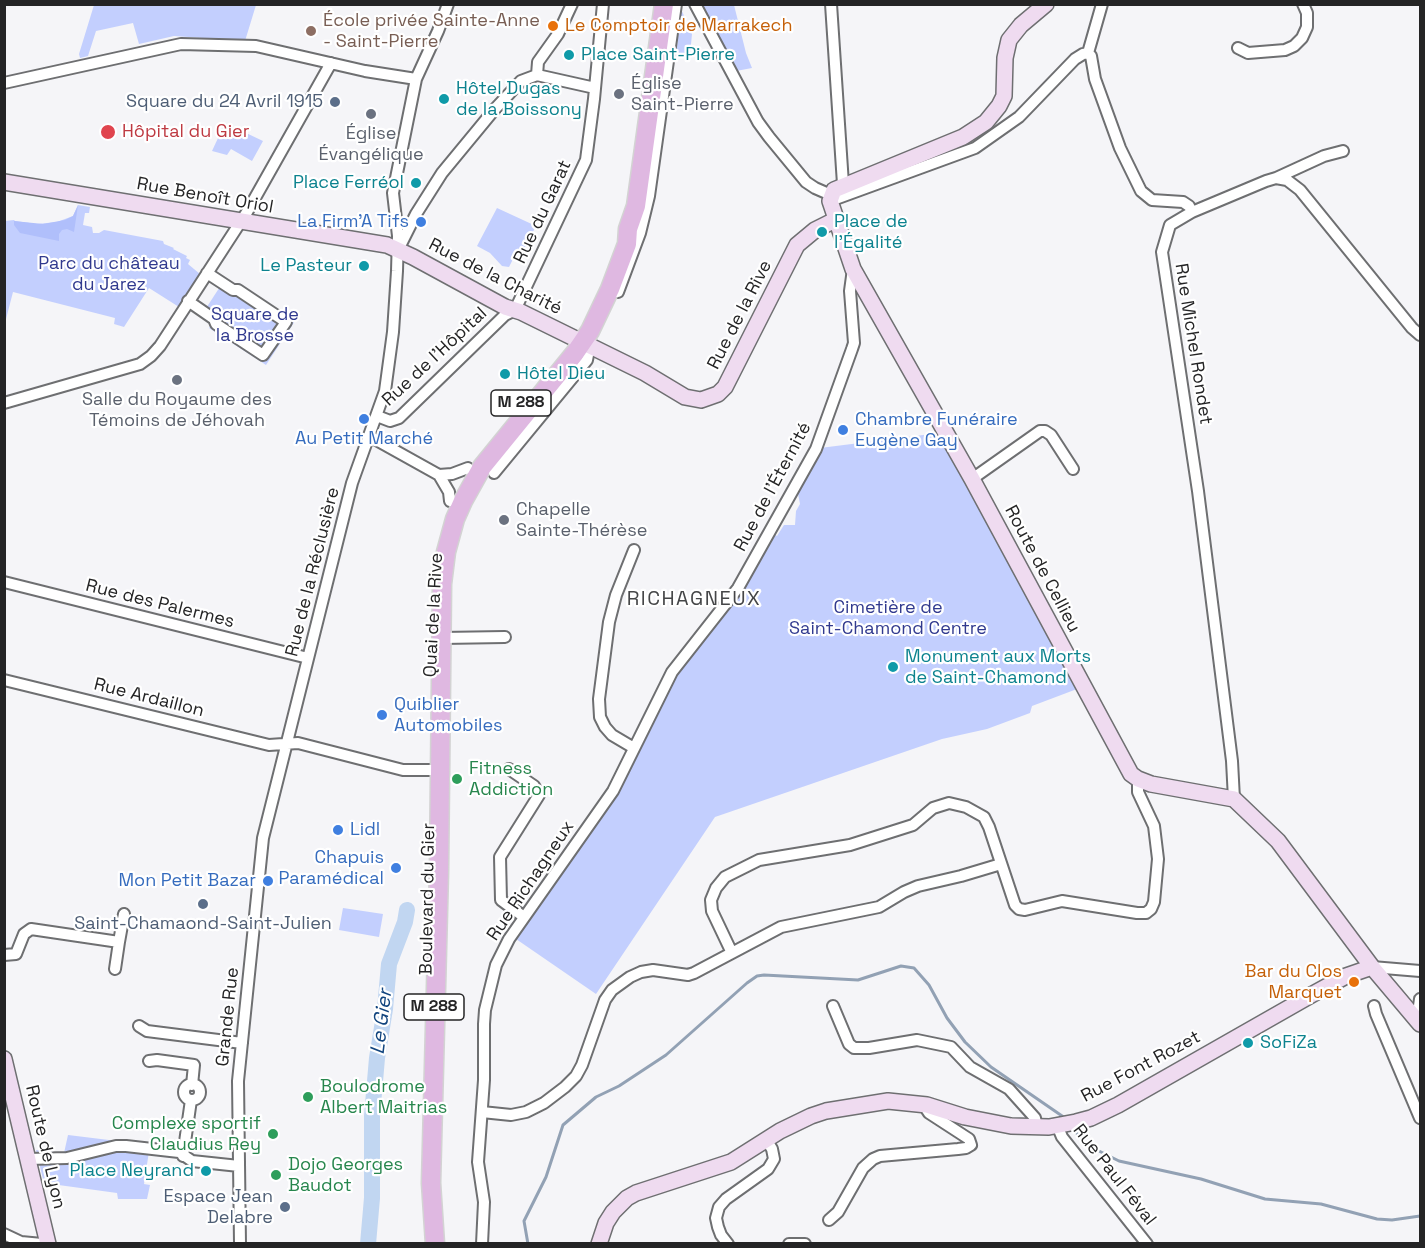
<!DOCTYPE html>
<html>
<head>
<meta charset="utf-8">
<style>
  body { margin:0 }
  #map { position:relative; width:1425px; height:1248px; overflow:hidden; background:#f5f5f8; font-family:"Space Grotesk",sans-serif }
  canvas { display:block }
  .frame { position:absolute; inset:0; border:6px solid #242425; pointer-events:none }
</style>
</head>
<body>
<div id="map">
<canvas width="1425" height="1248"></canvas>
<div class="frame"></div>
</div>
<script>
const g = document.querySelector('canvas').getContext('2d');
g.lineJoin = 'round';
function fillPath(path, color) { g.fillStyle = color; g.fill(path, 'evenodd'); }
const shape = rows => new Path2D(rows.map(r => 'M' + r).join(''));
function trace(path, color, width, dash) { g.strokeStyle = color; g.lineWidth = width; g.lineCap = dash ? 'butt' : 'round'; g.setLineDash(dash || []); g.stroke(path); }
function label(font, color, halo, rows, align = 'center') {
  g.font = font + ' "Space Grotesk",sans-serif'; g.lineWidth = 4.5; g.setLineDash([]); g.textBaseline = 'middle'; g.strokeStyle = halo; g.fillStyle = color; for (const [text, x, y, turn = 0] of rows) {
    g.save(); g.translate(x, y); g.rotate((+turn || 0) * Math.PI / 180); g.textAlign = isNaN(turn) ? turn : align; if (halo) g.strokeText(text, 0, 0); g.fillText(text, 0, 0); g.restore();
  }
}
const green = shape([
  [94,5,256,5,245,41,174,36,139,44,133,23,96,31,88,56,80,58,79,54],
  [698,5,734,5,746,53,752,68,736,71],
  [681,9,692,34,690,55,676,57],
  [225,123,263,141,252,161,231,149,227,155,212,151],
  [78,205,90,207,89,213,85,213,83,225,92,227,93,233,99,233,104,230,163,241,164,244,174,248,173,249,187,256,186,258,190,260,188,264,200,274,179,307,149,288,124,327,114,324,115,318,13,292,5,323,5,221,14,220,15,221,37,224,57,222,73,216],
  [497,208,536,226,519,259,514,257,509,267,502,266,490,253,477,246],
  [225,279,236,287,239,283,295,321,266,365,209,328,212,324,201,316],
  [939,433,1077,689,1032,706,1030,713,987,729,942,739,715,817,596,994,516,939,619,788,662,694,743,589,772,533,777,536,784,525,795,525,796,511,800,504,797,489,820,448],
  [343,908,383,914,379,937,339,930],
  [68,1135,150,1145,144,1184,150,1185,147,1199,118,1199,117,1193,44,1183,36,1150,64,1153]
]);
const forest = shape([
  [78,205,74,232,67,229,62,230,59,234,59,241,20,233,14,225,14,221,43,224,65,220,73,216]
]);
const stream = shape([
  [1073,1128,1085,1144,1119,1161,1201,1179,1265,1199,1321,1204,1377,1219,1392,1220,1420,1216],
  [528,1244,524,1221,546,1177,563,1125,596,1097,619,1086,666,1055,747,983,757,976,764,975,858,980,901,966,914,968,929,985,947,1018,965,1042,991,1067,1065,1118]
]);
const river = shape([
  [368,1244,372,1198,372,1116,377,1058,385,1009,389,964,405,922,407,910]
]);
const street = shape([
  [695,4,758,122,769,137,806,182,815,188,831,195],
  [831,4,843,184],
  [1238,48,1248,53,1285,50,1294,46,1302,38,1307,27,1307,13,1303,4],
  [1088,53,1091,56,1095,79,1120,148,1141,191,1152,200,1183,202,1189,206,1192,212],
  [1088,53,1102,4],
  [537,75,538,62,558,34,572,4],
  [4,83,181,44,256,46,365,71,416,79],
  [1276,178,1324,156,1343,151],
  [830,201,975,148,1019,117,1075,59,1083,54,1088,53],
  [400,246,416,214,442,173,494,110,521,81,537,75,595,88],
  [618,292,640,233,649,196,676,4],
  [188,301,214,319,216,324,263,355,286,322,238,290,233,290,207,273],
  [4,403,140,364,151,356,160,346,247,212,331,63],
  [377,416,390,421,399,418,505,315,515,310,586,160,594,99,603,4],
  [369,436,439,475,449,492,450,501],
  [494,473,587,360,590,345],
  [439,475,452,474,468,468],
  [972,479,1040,431,1045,431,1051,435,1073,469],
  [4,582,308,658],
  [442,638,505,637],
  [4,680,269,745,298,743,403,770,440,770],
  [634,748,612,735,605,727,600,717,599,699,609,622,616,595,634,550],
  [509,769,534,786,539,795,500,857,501,900,524,917],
  [1234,799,1232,761,1198,491,1162,252,1170,225,1192,212,1266,181,1276,178,1287,180,1300,190,1412,328,1420,335],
  [119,942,124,914],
  [732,953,712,911,711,900,716,888,725,877,759,860,850,845,913,825,933,808,949,803,966,807,984,817,989,827,1015,905,1019,909,1025,910,1062,901,1137,913,1146,913,1151,909,1154,902,1158,859,1154,826,1138,792,1138,779],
  [4,955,16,954,24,934,31,929,119,942,115,969],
  [1372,967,1420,971],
  [833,1006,849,1044,854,1048,869,1048,917,1040,951,1047,970,1067,1009,1089,1035,1118,1037,1127],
  [1374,1006,1376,1014,1420,1118],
  [1417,1020,1420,999],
  [139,1026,147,1031,242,1043],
  [149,1061,157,1060,194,1065,192,1085],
  '184 1092a8 8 0 1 1 16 0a8 8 0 1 1-16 0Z',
  [482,1112,511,1115,526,1112,544,1103,565,1087,576,1076,582,1065,605,1000,612,990,630,977,641,972,653,970,688,975,694,973,781,927,879,907,904,892,918,886,961,876,1001,864],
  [1057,1125,1062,1137,1147,1244],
  [183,1156,191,1100],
  [28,1159,67,1158,116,1146,126,1146,179,1152,192,1161,239,1166],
  [829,1220,838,1212,863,1168,873,1159,880,1156,958,1149,966,1148,971,1145,969,1139,929,1113,927,1110,927,1105],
  [4,1234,21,1242,42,1244],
  [240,1244,238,1081,263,838,352,483,385,391,393,332,397,271,398,236,393,193,416,79,438,31,448,4],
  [482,1244,484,1202,478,1162,484,1080,484,1024,485,1010,496,965,509,939,613,791,672,672,738,588,816,449,852,349,854,343,850,291,853,269],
  [728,1244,721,1235,718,1227,716,1218,719,1207,726,1199,768,1169,774,1159,772,1149,767,1141],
  [789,1244,805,1244]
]);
const secondary = shape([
  [1046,4,1021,25,1009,40,1005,58,1004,96,999,106,986,122,963,137,834,190,830,201,853,269,972,479,1131,774,1138,779,1151,784,1234,799,1278,841,1372,967,1420,1024],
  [4,182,387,245,413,257,505,307,521,312,645,373,685,397,701,400,718,394,725,387,797,245,815,230,835,220],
  [4,1059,48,1244],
  [599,1244,606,1223,613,1212,627,1198,636,1193,731,1162,780,1131,811,1116,826,1111,888,1101,927,1105,965,1117,1011,1126,1049,1127,1076,1122,1091,1118,1118,1105,1313,994,1346,976,1372,967]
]);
const primary = shape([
  [435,1244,431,1183,439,871,442,584,446,552,455,519,463,501,482,467,575,353,590,331,610,289,627,244,628,229,636,206,664,4]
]);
const markers = [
  [553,26,6,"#e8710a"],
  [311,31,6,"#8d6e63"],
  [569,55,6,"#0f9aa8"],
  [619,94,6,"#6b7280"],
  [444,99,6,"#0f9aa8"],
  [335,102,6,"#5c6f8a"],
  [371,114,6,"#6b7280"],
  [108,132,8,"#e0444e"],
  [416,183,6,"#0f9aa8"],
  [421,222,6,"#3f7fe0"],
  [822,232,6,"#0f9aa8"],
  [364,266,6,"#0f9aa8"],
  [505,374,6,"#0f9aa8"],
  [177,380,6,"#6b7280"],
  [364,419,6,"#3f7fe0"],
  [843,430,6,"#3f7fe0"],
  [504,520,6,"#6b7280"],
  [893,667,6,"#0f9aa8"],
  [382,715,6,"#3f7fe0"],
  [457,779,6,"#2e9e5b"],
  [338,830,6,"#3f7fe0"],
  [396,868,6,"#3f7fe0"],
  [268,881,6,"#3f7fe0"],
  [203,904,6,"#5c6f8a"],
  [1354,982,6,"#e8710a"],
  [1248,1043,6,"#0f9aa8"],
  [308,1097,6,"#2e9e5b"],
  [273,1134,6,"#2e9e5b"],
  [206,1171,6,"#0f9aa8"],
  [276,1175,6,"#2e9e5b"],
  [285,1207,6,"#5c6f8a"]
];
const shields = [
  [521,403,60],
  [434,1007,60]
];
const shieldNames = [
  ["M 288",521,403],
  ["M 288",434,1007]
];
const educationNames = [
  ["École privée Sainte-Anne",323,21],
  ["- Saint-Pierre",323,42]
];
const foodNames = [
  ["Le Comptoir de Marrakech",565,26],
  ["Bar du Clos",1342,972,"right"],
  ["Marquet",1342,993,"right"]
];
const cultureNames = [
  ["Place Saint-Pierre",581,55],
  ["Hôtel Dugas",456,89],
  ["de la Boissony",456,110],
  ["Place Ferréol",404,183,"right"],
  ["Place de",834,222],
  ["l'Égalité",834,243],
  ["Le Pasteur",352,266,"right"],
  ["Hôtel Dieu",517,374],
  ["Monument aux Morts",905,657],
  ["de Saint-Chamond",905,678],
  ["SoFiZa",1260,1043],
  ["Place Neyrand",194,1171,"right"]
];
const worshipNames = [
  ["Église",631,84],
  ["Saint-Pierre",631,105],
  ["Église",371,134,"center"],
  ["Évangélique",371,155,"center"],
  ["Salle du Royaume des",177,400,"center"],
  ["Témoins de Jéhovah",177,421,"center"],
  ["Chapelle",516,510],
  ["Sainte-Thérèse",516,531]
];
const serviceNames = [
  ["Square du 24 Avril 1915",323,102],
  ["Saint-Chamaond-Saint-Julien",203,924,"center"],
  ["Espace Jean",273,1197],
  ["Delabre",273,1218]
];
const healthNames = [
  ["Hôpital du Gier",122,132]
];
const streetNames = [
  ["Rue Benoît Oriol",205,196,10],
  ["Rue du Garat",543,212,-65],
  ["Rue de la Charité",495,277,27],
  ["Rue de la Rive",740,315,-63],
  ["Rue Michel Rondet",1193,344,81],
  ["Rue de l'Hôpital",435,357,-43],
  ["Rue de l'Éternité",773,487,-62],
  ["Route de Cellieu",1042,569,62],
  ["Rue de la Réclusière",313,572,-76],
  ["Rue des Palermes",160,604,14],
  ["Quai de la Rive",434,615,-87],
  ["Rue Ardaillon",149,698,14],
  ["Rue Richagneux",531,881,-56],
  ["Boulevard du Gier",428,899,-89],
  ["Grande Rue",228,1017,-84],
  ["Rue Font Rozet",1141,1067,-28],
  ["Route de Lyon",45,1147,77],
  ["Rue Paul Féval",1114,1175,52]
];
const shopNames = [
  ["La Firm'A Tifs",409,222],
  ["Chambre Funéraire",855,420,"left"],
  ["Eugène Gay",855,441,"left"],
  ["Au Petit Marché",364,439,"center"],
  ["Quiblier",394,705,"left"],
  ["Automobiles",394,726,"left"],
  ["Lidl",350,830,"left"],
  ["Chapuis",384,858],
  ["Paramédical",384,879],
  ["Mon Petit Bazar",256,881]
];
const parkNames = [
  ["Parc du château",109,264],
  ["du Jarez",109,285],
  ["Square de",255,315],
  ["la Brosse",255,336],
  ["Cimetière de",888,608],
  ["Saint-Chamond Centre",888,629]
];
const leisureNames = [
  ["Fitness",469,769],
  ["Addiction",469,790],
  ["Boulodrome",320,1087],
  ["Albert Maitrias",320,1108],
  ["Complexe sportif",261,1124,"right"],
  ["Claudius Rey",261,1145,"right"],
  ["Dojo Georges",288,1165],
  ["Baudot",288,1186]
];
const neighbourhoodNames = [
  ["RICHAGNEUX",694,600]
];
const waterNames = [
  ["Le Gier",382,1022,-83]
];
fillPath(green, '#c3cffe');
fillPath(forest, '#b0bffb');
trace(stream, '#92a1b4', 3);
trace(river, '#c1d6f1', 16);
trace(street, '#6e6f71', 14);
trace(secondary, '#6e6f71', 18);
trace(primary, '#d3d3d3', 21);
trace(street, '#fff', 10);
trace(secondary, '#efdbf0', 15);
trace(primary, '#dfb8e1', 18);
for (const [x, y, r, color] of markers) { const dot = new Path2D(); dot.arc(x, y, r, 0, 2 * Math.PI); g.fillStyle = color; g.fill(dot); trace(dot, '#fff', 2); }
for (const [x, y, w] of shields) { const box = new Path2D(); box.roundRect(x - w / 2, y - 13, w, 26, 4.5); g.fillStyle = '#fff'; g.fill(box); trace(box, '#242425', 1.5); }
label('bold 16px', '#242425', null, shieldNames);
label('18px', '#785e54', '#fff', educationNames, 'left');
label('18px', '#c56008', '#fff', foodNames, 'left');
label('18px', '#0d838f', '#fff', cultureNames, 'left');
label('18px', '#5b616d', '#fff', worshipNames, 'left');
label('18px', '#4e5e75', '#fff', serviceNames, 'right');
label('18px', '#be3a42', '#fff', healthNames, 'left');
label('18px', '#242425', '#fff', streetNames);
label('18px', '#366cbe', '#fff', shopNames, 'right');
label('18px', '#313a8f', '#fff', parkNames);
label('18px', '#27864d', '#fff', leisureNames, 'left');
g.letterSpacing = '1.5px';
label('20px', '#454648', '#fff', neighbourhoodNames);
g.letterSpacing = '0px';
label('italic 20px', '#11447e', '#fff', waterNames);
</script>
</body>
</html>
